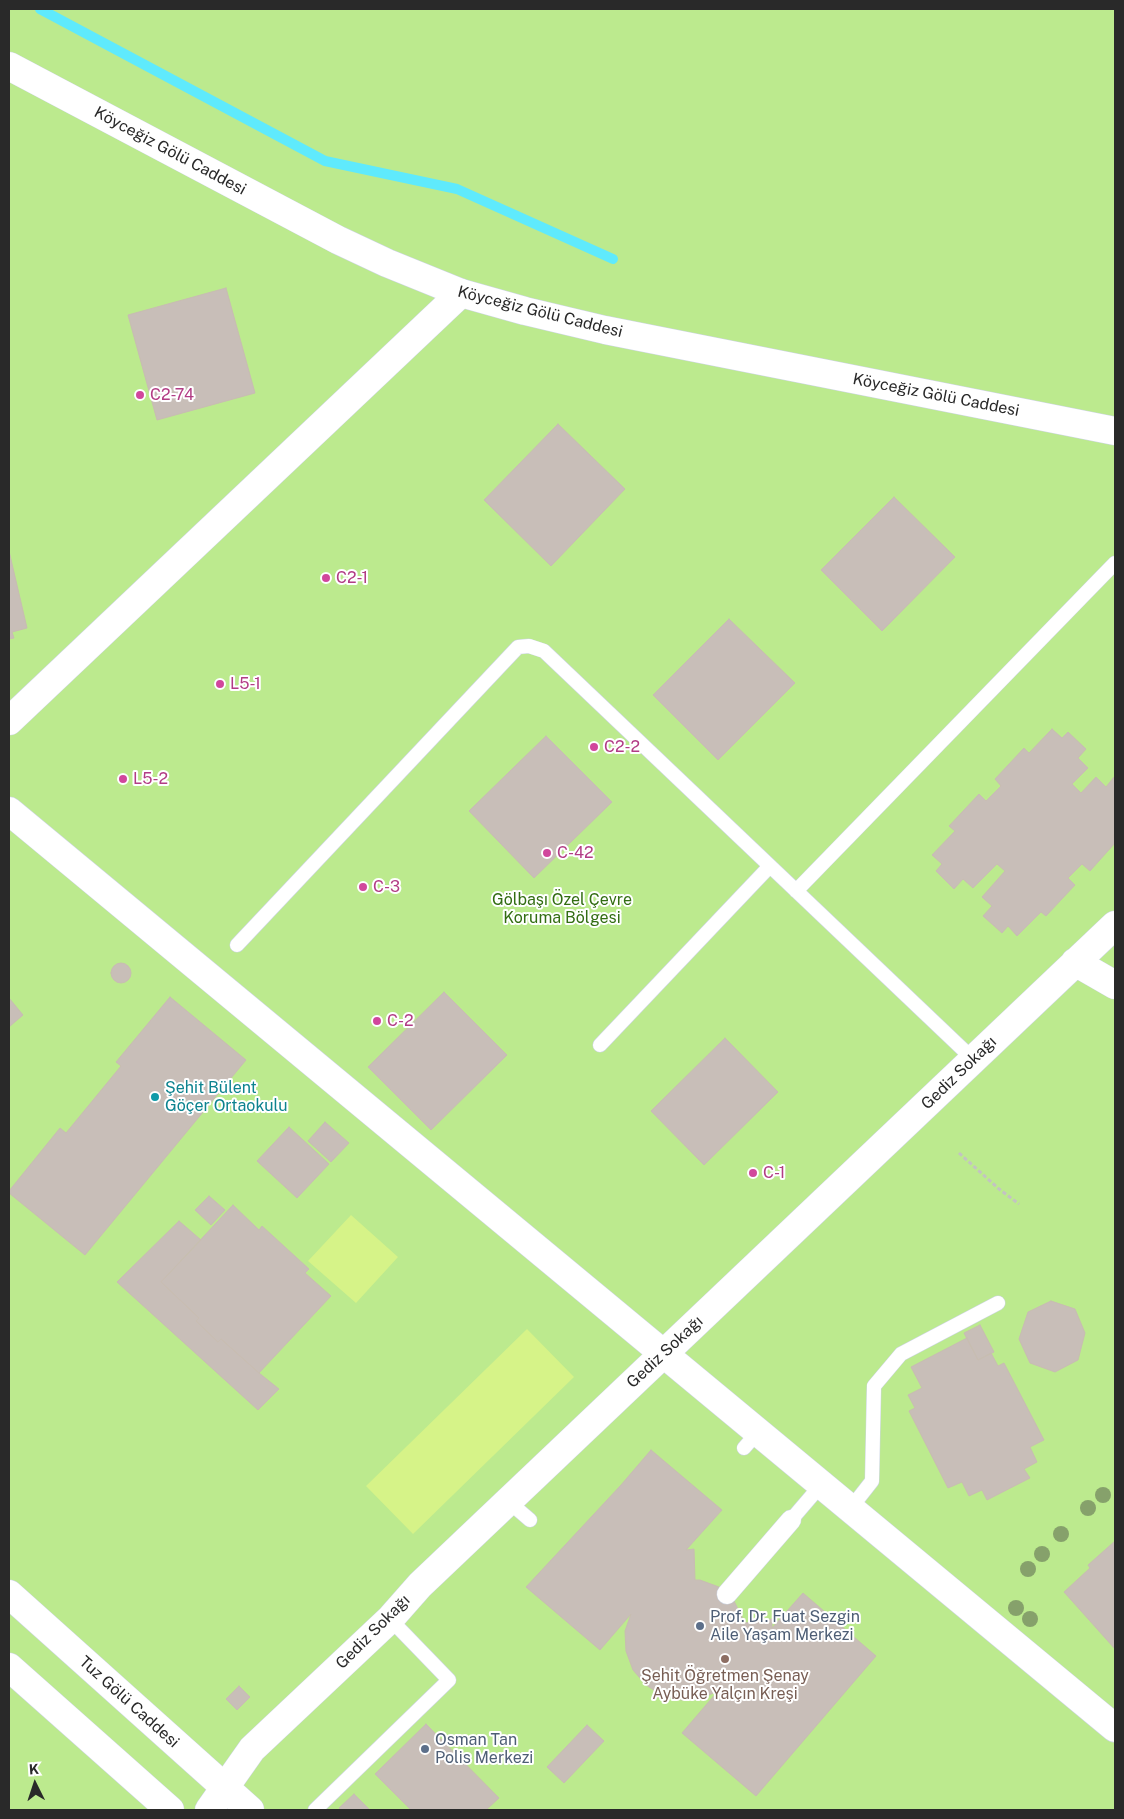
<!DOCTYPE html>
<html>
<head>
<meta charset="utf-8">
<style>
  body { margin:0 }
  #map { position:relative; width:1124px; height:1819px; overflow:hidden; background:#ede1d8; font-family:"Public Sans",sans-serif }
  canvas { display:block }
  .frame { position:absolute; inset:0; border:10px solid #292929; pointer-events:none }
  .north { position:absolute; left:10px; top:1759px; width:50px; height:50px; -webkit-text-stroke:4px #fff; paint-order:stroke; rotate:356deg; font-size:14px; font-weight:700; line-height:20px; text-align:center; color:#292929 }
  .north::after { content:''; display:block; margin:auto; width:18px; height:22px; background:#292929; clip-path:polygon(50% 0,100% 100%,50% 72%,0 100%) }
</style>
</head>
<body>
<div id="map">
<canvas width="1124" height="1819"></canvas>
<div class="frame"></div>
<div class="north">K</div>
</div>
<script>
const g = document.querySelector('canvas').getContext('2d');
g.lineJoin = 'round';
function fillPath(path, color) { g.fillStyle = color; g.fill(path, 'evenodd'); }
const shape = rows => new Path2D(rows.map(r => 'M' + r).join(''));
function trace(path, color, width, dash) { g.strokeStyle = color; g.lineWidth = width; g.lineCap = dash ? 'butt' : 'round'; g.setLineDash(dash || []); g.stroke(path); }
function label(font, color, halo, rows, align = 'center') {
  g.font = font + ' "Public Sans",sans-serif'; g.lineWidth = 4; g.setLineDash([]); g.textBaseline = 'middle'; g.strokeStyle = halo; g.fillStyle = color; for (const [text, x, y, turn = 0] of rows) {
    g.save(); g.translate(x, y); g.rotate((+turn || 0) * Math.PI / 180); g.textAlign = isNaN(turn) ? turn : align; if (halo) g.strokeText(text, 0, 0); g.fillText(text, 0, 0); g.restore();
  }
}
const green = shape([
  [9,9,1115,9,1115,1810,9,1810]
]);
const pitch = shape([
  [351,1215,398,1257,356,1303,308,1261],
  [527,1329,574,1377,413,1534,366,1486]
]);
const stream = shape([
  [40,9,325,161,457,189,613,259]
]);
const building = shape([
  [226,288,255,393,157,420,128,315,226,288],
  [558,424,625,489,551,566,484,500,558,424],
  [894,497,955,557,882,631,821,570,894,497],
  [9,551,27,628,12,632,14,638,9,639,9,551],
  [729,619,795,683,718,760,653,695,729,619],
  [1052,729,1062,738,1068,732,1086,749,1078,758,1088,768,1072,784,1081,793,1096,777,1106,787,1114,777,1115,778,1115,833,1114,834,1115,843,1090,871,1082,864,1068,878,1075,885,1046,916,1041,912,1017,936,1008,926,1002,933,983,916,992,906,982,897,1005,871,997,864,973,888,963,879,954,889,936,871,942,864,932,855,955,831,949,826,979,794,986,801,1001,786,995,779,1024,748,1029,753,1052,729],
  [546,736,612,802,534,878,469,811,546,736],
  '111 973a10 10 0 1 1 20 0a10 10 0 1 1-20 0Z',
  [444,992,507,1055,431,1130,368,1067,444,992],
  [170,997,246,1060,85,1255,9,1193,9,1191,60,1128,66,1133,121,1066,116,1062,170,997],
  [9,998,23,1015,9,1027,9,998],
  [725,1038,778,1092,704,1165,651,1111,725,1038],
  [325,1122,349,1143,331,1162,308,1141,325,1122],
  [289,1127,329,1164,297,1198,257,1161,289,1127],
  [209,1196,225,1210,211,1225,195,1210,209,1196],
  [233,1205,259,1230,262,1226,309,1269,305,1273,331,1296,259,1373,221,1339,218,1342,196,1321,199,1318,161,1282,233,1205],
  [179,1221,201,1240,161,1282,199,1318,196,1321,218,1342,221,1339,259,1373,279,1389,258,1410,117,1282,179,1221],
  [1051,1301,1075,1309,1085,1333,1078,1360,1055,1372,1030,1363,1019,1339,1028,1312,1051,1301],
  [980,1325,994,1352,978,1360,964,1333,980,1325],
  [967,1338,978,1360,991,1353,998,1366,1004,1363,1044,1440,1030,1447,1037,1462,1024,1469,1030,1478,987,1500,982,1490,969,1496,962,1482,948,1488,909,1411,915,1408,908,1395,922,1388,911,1367,967,1338],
  [651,1450,722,1510,686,1550,694,1549,695,1580,700,1580,719,1587,734,1601,745,1623,772,1619,772,1628,803,1593,876,1656,756,1796,682,1733,718,1691,702,1698,682,1700,663,1696,646,1685,633,1670,626,1651,625,1631,631,1614,600,1650,526,1587,621,1485,651,1450],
  [1115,1541,1115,1649,1064,1592,1090,1568,1088,1565,1115,1541],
  [239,1686,250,1697,237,1710,226,1699,239,1686],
  [426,1724,499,1798,486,1810,411,1810,375,1774,426,1724],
  [587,1725,604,1741,564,1783,547,1767,587,1725],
  [354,1794,370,1810,341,1810,339,1808,354,1794]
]);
const path = shape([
  [959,1153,999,1189,1019,1204]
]);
const service = shape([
  [796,891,1115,563],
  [237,945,518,647,529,646,544,651,973,1059],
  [600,1045,770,866],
  [744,1448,758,1432],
  [508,1501,530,1520],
  [850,1509,872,1481,874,1386,901,1354,998,1303],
  [791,1520,821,1485],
  [315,1810,449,1680,390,1619]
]);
const pedestrian = shape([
  [727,1594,791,1520]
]);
const minor = shape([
  [9,721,461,293],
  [9,811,1115,1728],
  [1075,962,1115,985],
  [209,1810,252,1749,390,1619,420,1585,1115,925]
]);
const tertiary = shape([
  [9,66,338,240,387,263,461,293,525,311,605,330,1115,431],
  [9,1594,250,1810],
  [9,1667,170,1810]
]);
const trees = [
  [1103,1495],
  [1088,1508],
  [1061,1534],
  [1042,1554],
  [1028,1569],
  [1016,1608],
  [1030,1619]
];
const markers = [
  [140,395,5,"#d1479c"],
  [326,578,5,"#d1479c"],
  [220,684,5,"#d1479c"],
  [594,747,5,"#d1479c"],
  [123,779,5,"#d1479c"],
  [547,853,5,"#d1479c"],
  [363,887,5,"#d1479c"],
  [377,1021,5,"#d1479c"],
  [155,1097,5,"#0f9aa8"],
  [753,1173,5,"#d1479c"],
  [700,1626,5,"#5c6f8a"],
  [725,1659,5,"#8d6e63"],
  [425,1749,5,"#5c6f8a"]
];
const streetNames = [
  ["Köyceğiz Gölü Caddesi",170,151,28],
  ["Köyceğiz Gölü Caddesi",540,312,14],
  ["Köyceğiz Gölü Caddesi",936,395,11],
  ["Gediz Sokağı",959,1073,-44],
  ["Gediz Sokağı",665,1352,-43],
  ["Gediz Sokağı",373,1632,-45],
  ["Tuz Gölü Caddesi",129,1702,42]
];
const hotelNames = [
  ["C2-74",150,395],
  ["C2-1",336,578],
  ["L5-1",230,684],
  ["C2-2",604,747],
  ["L5-2",133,779],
  ["C-42",557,853],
  ["C-3",373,887],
  ["C-2",387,1021],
  ["C-1",763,1173]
];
const parkNames = [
  ["Gölbaşı Özel Çevre",562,900],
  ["Koruma Bölgesi",562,918]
];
const cultureNames = [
  ["Şehit Bülent",165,1088],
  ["Göçer Ortaokulu",165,1106]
];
const serviceNames = [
  ["Prof. Dr. Fuat Sezgin",710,1617],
  ["Aile Yaşam Merkezi",710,1635],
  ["Osman Tan",435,1740],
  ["Polis Merkezi",435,1758]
];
const educationNames = [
  ["Şehit Öğretmen Şenay",725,1676],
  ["Aybüke Yalçın Kreşi",725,1694]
];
fillPath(green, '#bcea8e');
fillPath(pitch, '#d6f388');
trace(stream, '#5feafc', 10);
fillPath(building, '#c8beb8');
trace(building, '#c8bdb2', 1);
trace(service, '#cdd5e4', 15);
trace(pedestrian, '#cdd5e4', 21);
trace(minor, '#cdd5e4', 29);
trace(tertiary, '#cdd5e4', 29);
trace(path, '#c3c3c3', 3, [4, 2.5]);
trace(service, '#fff', 14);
trace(pedestrian, '#fff', 20);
trace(minor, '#fff', 28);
trace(tertiary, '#fff', 28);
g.fillStyle = '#86a16b';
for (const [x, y] of trees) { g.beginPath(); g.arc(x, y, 8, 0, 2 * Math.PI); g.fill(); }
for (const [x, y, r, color] of markers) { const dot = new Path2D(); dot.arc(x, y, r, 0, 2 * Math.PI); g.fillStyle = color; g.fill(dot); trace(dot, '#fff', 2); }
label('16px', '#292929', '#fff', streetNames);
label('16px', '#b23c85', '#fff', hotelNames, 'left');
label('16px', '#326d12', '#fff', parkNames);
label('16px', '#0d838f', '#fff', cultureNames, 'left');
label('16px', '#4e5e75', '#fff', serviceNames, 'left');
label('16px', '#785e54', '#fff', educationNames);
</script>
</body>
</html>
